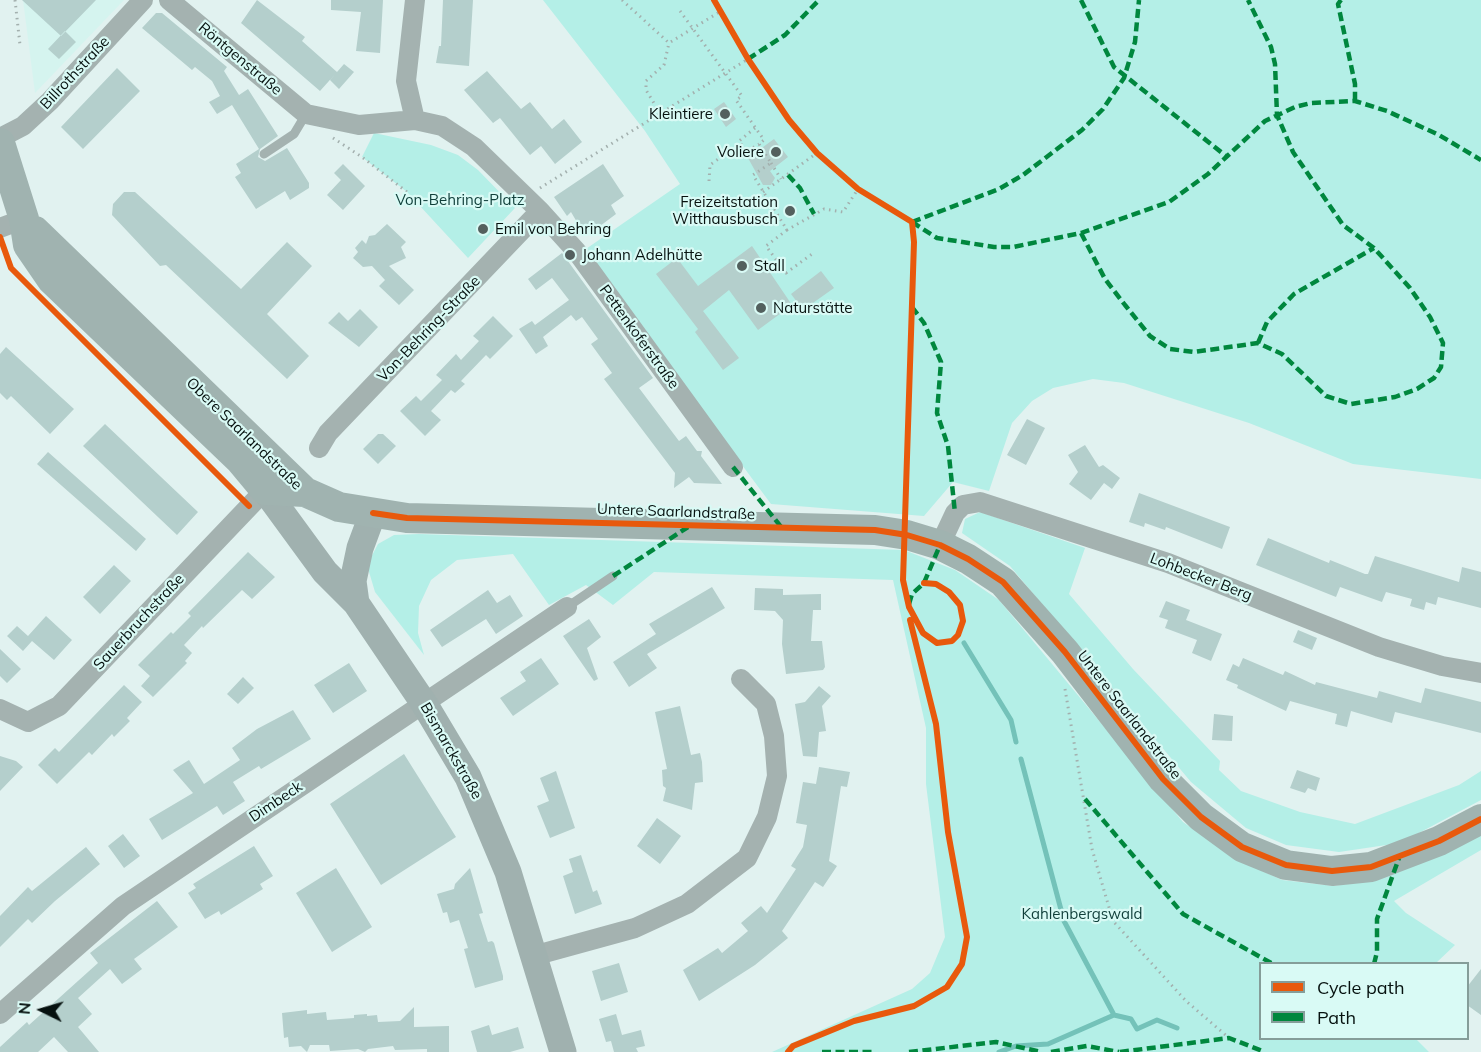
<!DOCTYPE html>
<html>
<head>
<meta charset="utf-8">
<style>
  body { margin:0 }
  #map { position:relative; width:1481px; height:1052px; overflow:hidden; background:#e1f2f0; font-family:Mulish,sans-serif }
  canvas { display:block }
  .legend { position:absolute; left:1259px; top:962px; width:210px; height:78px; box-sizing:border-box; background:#d9faf5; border:2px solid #859d99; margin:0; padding:8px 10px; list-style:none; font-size:18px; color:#06110f }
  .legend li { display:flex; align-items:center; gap:12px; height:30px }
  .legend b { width:30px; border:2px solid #859d99 }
  .north { position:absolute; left:12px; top:980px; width:60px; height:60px; -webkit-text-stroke:4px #d9faf5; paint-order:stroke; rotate:275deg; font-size:16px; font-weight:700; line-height:24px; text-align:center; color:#06110f }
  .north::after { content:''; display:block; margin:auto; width:21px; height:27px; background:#06110f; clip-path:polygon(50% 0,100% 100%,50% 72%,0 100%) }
</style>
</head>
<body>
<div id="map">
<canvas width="1481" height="1052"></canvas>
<ul class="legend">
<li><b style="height:8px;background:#e8590c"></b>Cycle path</li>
<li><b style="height:8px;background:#00873e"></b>Path</li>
</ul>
<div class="north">N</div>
</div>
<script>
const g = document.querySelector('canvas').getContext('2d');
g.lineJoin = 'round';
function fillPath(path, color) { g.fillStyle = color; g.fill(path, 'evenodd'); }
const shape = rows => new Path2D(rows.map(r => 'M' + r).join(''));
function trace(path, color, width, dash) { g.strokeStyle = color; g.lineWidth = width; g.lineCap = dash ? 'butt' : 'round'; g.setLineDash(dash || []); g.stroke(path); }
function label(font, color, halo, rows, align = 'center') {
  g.font = font + ' Mulish,sans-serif'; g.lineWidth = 4.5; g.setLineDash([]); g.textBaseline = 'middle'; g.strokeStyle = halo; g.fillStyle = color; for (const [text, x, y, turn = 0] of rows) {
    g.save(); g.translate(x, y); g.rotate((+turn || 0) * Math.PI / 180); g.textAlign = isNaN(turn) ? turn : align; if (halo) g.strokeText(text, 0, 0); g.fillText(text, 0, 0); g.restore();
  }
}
const built = shape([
  [23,0,124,0,35,93]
]);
const green = shape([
  [543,0,1481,0,1481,479,1353,464,1249,423,1124,383,1093,379,1053,388,1032,401,1012,423,989,491,953,482,924,516,771,504,583,251,680,184,645,131],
  [374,133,431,145,458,155,478,170,515,208,468,258,407,192,362,157],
  [980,512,1085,548,1069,594,1133,669,1220,761,1219,770,1241,791,1300,812,1355,824,1459,785,1481,771,1481,800,1400,843,1339,852,1286,845,1246,828,1191,782,1010,566,962,533,965,519],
  [419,534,904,550,955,570,999,600,1183,822,1234,858,1282,880,1334,886,1378,879,1481,834,1481,850,1394,901,1406,913,1455,945,1436,963,1260,964,1260,1038,1416,1039,1429,1052,772,1052,912,989,930,973,945,937,926,784,926,728,893,580,654,572,613,605,586,585,549,605,513,554,457,560,431,580,419,606,418,633,424,655,375,592,367,565,378,544,394,535]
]);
const stream = shape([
  [964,643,1011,720,1016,742],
  [1021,759,1064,921,1114,1015],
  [999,1052,1016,1046,1048,1044,1114,1015,1131,1019,1137,1029,1157,1020,1177,1028]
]);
const building = shape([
  [22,0,96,0,61,36],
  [257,0,305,37,302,41,337,72,320,91,241,23],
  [331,0,383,0,380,53,356,51,361,12,331,10],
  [443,0,473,0,469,66,436,63,439,46,441,46],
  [156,13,162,13,227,67,224,71,239,95,248,89,278,136,260,149,258,157,265,161,287,148,309,183,309,188,290,200,285,191,256,209,235,177,241,173,236,164,259,149,232,105,217,114,209,102,220,96,212,81,195,67,192,70,142,28],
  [65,31,76,42,59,59,48,49],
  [344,64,354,72,339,89,330,80],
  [117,68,140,91,83,149,61,127],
  [487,71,521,109,530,102,552,129,564,119,582,142,555,164,541,146,530,155,500,118,493,123,464,90],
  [724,102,736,119,726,127,714,109],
  [774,139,788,157,770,171,775,178,771,185,763,185,748,158],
  [343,164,365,186,343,210,327,195,341,180,334,173],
  [603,164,624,196,611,205,616,214,596,229,594,227,584,234,571,212,567,216,554,197],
  [124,192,135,192,241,289,287,242,312,266,267,314,309,356,287,379,166,265,160,266,112,215,113,204],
  [387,224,406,242,401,247,406,258,389,266,414,290,399,305,379,286,385,280,372,266,363,267,353,258,358,252,355,248,362,240,366,244,369,236,375,235],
  [752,246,792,305,758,330,729,290,703,311,739,358,723,370,695,332,698,329,656,274,677,258,698,286],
  [562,253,653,378,639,388,679,441,686,436,697,451,702,451,701,456,722,484,694,483,689,477,674,488,675,473,604,379,612,373,591,344,598,339,582,317,576,321,571,315,543,337,548,346,536,354,519,329,532,321,535,325,569,300,552,278,536,290,528,279],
  [821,271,834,288,803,310,791,294],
  [360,309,378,327,359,347,328,323,339,312,348,321],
  [493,316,513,336,490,359,486,355,461,381,465,384,455,393,451,390,431,411,441,420,425,436,400,411,416,396,421,401,442,380,436,375,456,354,461,360,479,341,473,336],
  [6,347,74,409,50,434,11,396,7,400,0,393,0,354],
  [1027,419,1045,428,1026,465,1007,455],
  [105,424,198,512,177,535,83,446],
  [378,434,383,434,396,446,378,464,363,449],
  [1085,445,1099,467,1103,465,1120,478,1112,489,1104,483,1091,500,1069,484,1078,472,1068,455],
  [48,452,146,539,136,551,37,464],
  [1139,493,1230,527,1222,549,1166,527,1165,530,1145,523,1144,527,1129,522],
  [1268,538,1329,563,1330,560,1365,574,1368,574,1375,556,1459,582,1462,567,1481,572,1481,608,1438,597,1436,605,1426,602,1424,610,1410,606,1412,599,1386,592,1382,602,1340,587,1336,597,1256,565],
  [248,552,275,577,252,599,242,590,203,628,202,626,184,645,192,653,185,661,187,663,153,697,141,686,150,676,138,665,171,632,173,634,191,616,188,613],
  [114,565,131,581,100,614,83,597],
  [712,587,725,608,647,654,657,668,629,687,613,662,656,634,649,624],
  [755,588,783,589,783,595,821,594,821,610,813,610,811,641,822,641,825,667,823,670,786,674,782,644,783,620,775,611,754,610],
  [488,590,497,603,510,595,523,616,496,634,486,619,442,647,430,630],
  [1166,601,1190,610,1186,620,1222,634,1211,661,1192,653,1197,640,1165,628,1168,620,1159,617],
  [46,616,72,640,54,660,32,641,23,651,7,636,17,626,28,636],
  [589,619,601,637,587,648,598,679,594,681,563,636],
  [1298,630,1317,638,1312,650,1293,642],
  [0,649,21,669,7,683,0,676],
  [541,658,559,684,513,716,500,698,526,681,520,672],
  [1243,658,1283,675,1285,671,1315,685,1316,682,1377,698,1379,691,1421,703,1425,688,1481,702,1481,733,1395,712,1392,723,1351,711,1347,727,1335,724,1337,714,1290,701,1286,711,1237,688,1238,685,1226,680,1233,664,1239,667],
  [349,663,367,691,333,713,314,685],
  [243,677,254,688,238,704,227,694],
  [124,685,142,702,127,718,130,721,114,737,112,734,92,755,89,752,57,784,38,765,55,748,59,752],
  [819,686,831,696,822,706,826,731,819,732,817,757,803,756,795,704,805,702],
  [680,706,691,755,700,753,702,762,703,782,695,783,692,810,663,801,666,788,663,786,662,770,667,769,655,712],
  [293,710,311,739,261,769,259,766,233,782,245,801,223,815,217,806,162,840,149,819,193,793,173,770,189,760,204,784,240,760,232,748,257,729],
  [1214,714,1233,716,1232,741,1212,740],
  [404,754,456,837,381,885,330,804],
  [0,756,16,761,23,767,0,791],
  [819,767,850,772,847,787,841,786,829,861,837,866,823,887,815,882,782,931,788,938,755,965,699,1001,683,970,718,948,722,953,748,931,741,923,761,906,767,913,796,869,791,866,803,847,807,825,796,823,803,782,816,784],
  [1297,770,1320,778,1316,791,1308,788,1305,793,1290,788],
  [556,771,575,828,550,838,537,806,549,801,540,778],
  [657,818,681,836,660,864,637,846],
  [123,834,140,856,124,868,108,846],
  [254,846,273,876,260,884,263,889,221,915,219,911,205,919,188,893,196,888,193,884],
  [86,847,100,864,55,901,32,923,28,919,0,947,0,916,28,887,32,891],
  [581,855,593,892,597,890,602,904,575,914,563,876,573,872,569,859],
  [336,868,372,927,332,952,296,893],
  [470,868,483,913,479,914,488,942,492,941,494,943,503,976,503,980,475,988,464,949,468,948,459,920,450,923,447,912,443,913,437,894,454,889,455,884],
  [157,901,178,927,134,959,142,969,122,984,110,969,78,998,92,1014,78,1027,99,1052,68,1052,54,1037,38,1052,0,1052,0,1047,27,1022,29,1025,98,963,90,953],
  [619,963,628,992,601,1001,592,971],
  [1481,969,1481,1015,1467,1005,1467,987],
  [414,1007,414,1027,449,1026,449,1052,427,1052,427,1049,395,1050,393,1046,368,1049,365,1052,358,1049,330,1051,329,1045,310,1045,307,1052,301,1046,289,1047,288,1037,284,1038,282,1013,307,1010,307,1014,326,1012,327,1020,354,1018,354,1015,367,1014,367,1016,377,1015,378,1022,400,1021],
  [616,1014,622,1035,641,1030,645,1046,636,1048,638,1052,614,1052,611,1041,606,1042,599,1019],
  [489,1025,492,1035,518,1027,524,1048,510,1052,477,1052,471,1031]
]);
const path = shape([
  [15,0,20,45],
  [622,0,669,43,721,11],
  [680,11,742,96,736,100,764,140,759,144,771,163,753,175,787,230,824,209,843,212,858,189],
  [660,113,646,90,646,81,664,65,669,43],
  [755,128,739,141,746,152,759,144],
  [333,138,362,157,407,192],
  [771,163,781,179],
  [709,181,710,165,740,143],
  [540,188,748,59],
  [763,192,817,153],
  [787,230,766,246,786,273,812,254],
  [1065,689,1092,849,1113,921,1186,1001,1229,1038]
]);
const lane = shape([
  [264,154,294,134,306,114],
  [567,607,613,576]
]);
const street = shape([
  [169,0,306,114,359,125,415,120,442,126,474,147,540,211,577,252,733,467],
  [415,0,406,81,415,120],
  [0,138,23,126,50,101,143,0],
  [0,228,24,219],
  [319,448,328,433,540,211],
  [940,545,955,513,963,505,980,502,1168,563,1379,647,1442,666,1481,673],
  [0,709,28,722,59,706,265,490],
  [533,956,635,928,687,904,747,858,767,817,777,776,774,736,766,704,741,679],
  [0,1014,123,906,567,607]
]);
const secondary = shape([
  [265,490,325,572,356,603,425,705,468,777,508,872,563,1052],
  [356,603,353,581,360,548,373,513]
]);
const primary = shape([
  [0,143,24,219,28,245,52,280,240,460,265,490,305,492,339,507,407,518,875,530,907,535,940,545,968,559,1003,582,1065,652,1163,779,1201,817,1242,847,1286,865,1332,871,1371,867,1439,841,1481,819],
  [35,231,305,492]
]);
const quiet = shape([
  [1081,0,1114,67,1226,156],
  [1341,0,1338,4,1355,84,1355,101],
  [748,59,785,35,819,0],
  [788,175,800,188,814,214],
  [912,222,937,238,994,247,1013,247,1081,233,1169,202,1208,174,1265,121,1295,107,1311,103,1355,101,1387,111,1439,135,1481,160],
  [912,222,999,189,1023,175,1082,130,1103,109,1124,78,1135,42,1139,0],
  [1081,233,1105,279,1125,305,1150,336,1170,349,1194,352,1258,343,1282,354,1326,396,1351,404,1395,397,1417,389,1434,378,1441,367,1443,343,1430,317,1410,288,1374,248,1343,225,1293,152,1277,115,1275,64,1271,47,1248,0],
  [912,307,924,323,941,362,937,413,948,446,955,513],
  [1258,343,1267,322,1294,294,1374,248],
  [733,467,782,528],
  [613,576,688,527],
  [909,604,912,594,924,583,940,545],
  [1085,799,1183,914,1273,964],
  [1374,964,1377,952,1377,919,1399,858],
  [822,1052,875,1052],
  [909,1052,996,1042,1042,1052],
  [1051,1052,1087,1046,1119,1052],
  [1120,1052,1229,1038,1265,1052]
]);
const cycleway = shape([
  [714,0,748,59,789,120,817,153,858,189,912,222,914,242,903,580,909,607,923,633,937,643,952,641,958,635,963,621,960,605,949,592,936,584,924,583],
  [0,237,11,268,249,506],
  [373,513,407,518,875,530,907,535,940,545,968,559,1003,582,1065,652,1163,779,1201,817,1242,847,1286,865,1332,871,1371,867,1439,841,1481,819],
  [788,1052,793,1046,854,1021,914,1006,947,987,962,964,967,937,948,832,936,724,910,620]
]);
const markers = [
  [725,114,6,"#53605e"],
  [776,152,6,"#53605e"],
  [790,211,6,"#53605e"],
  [483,229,6,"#53605e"],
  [570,255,6,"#53605e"],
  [742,266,6,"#53605e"],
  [761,308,6,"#53605e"]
];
const streetNames = [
  ["Röntgenstraße",240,59,40],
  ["Billrothstraße",75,73,-47],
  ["Von-Behring-Straße",429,329,-46],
  ["Pettenkoferstraße",639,337,54],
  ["Obere Saarlandstraße",244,434,44],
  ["Untere Saarlandstraße",676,512,2],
  ["Lohbecker Berg",1201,577,21],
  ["Sauerbruchstraße",139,622,-47],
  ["Untere Saarlandstraße",1129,715,52],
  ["Bismarckstraße",451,751,60],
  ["Dimbeck",276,802,-34]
];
const poiNames = [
  ["Kleintiere",713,114,"right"],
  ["Voliere",764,152,"right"],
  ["Freizeitstation",778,202,"right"],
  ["Witthausbusch",778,219,"right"],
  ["Emil von Behring",495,229],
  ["Johann Adelhütte",582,255],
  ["Stall",754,266],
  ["Naturstätte",773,308]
];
const parkNames = [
  ["Von-Behring-Platz",460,200],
  ["Kahlenbergswald",1082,914]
];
fillPath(built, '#d5f4ef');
fillPath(green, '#b4efe7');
trace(stream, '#74c2b9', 5);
fillPath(building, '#b4cfcc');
trace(path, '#a3b0ae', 3, [1.5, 4.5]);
trace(lane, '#a4b2b0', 9);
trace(street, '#a4b2b0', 20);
trace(secondary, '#a0b1af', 27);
trace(primary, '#a0b3b0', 30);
trace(quiet, '#00873e', 4.5, [9, 4.5]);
trace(cycleway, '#e8590c', 6);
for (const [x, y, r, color] of markers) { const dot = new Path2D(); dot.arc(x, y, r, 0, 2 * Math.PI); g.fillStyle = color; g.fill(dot); trace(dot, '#d9faf5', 2); }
label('15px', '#06110f', '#d9faf5', streetNames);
label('15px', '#06110f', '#d9faf5', poiNames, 'left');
label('15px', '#103f3a', '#d9faf5', parkNames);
</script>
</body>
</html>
